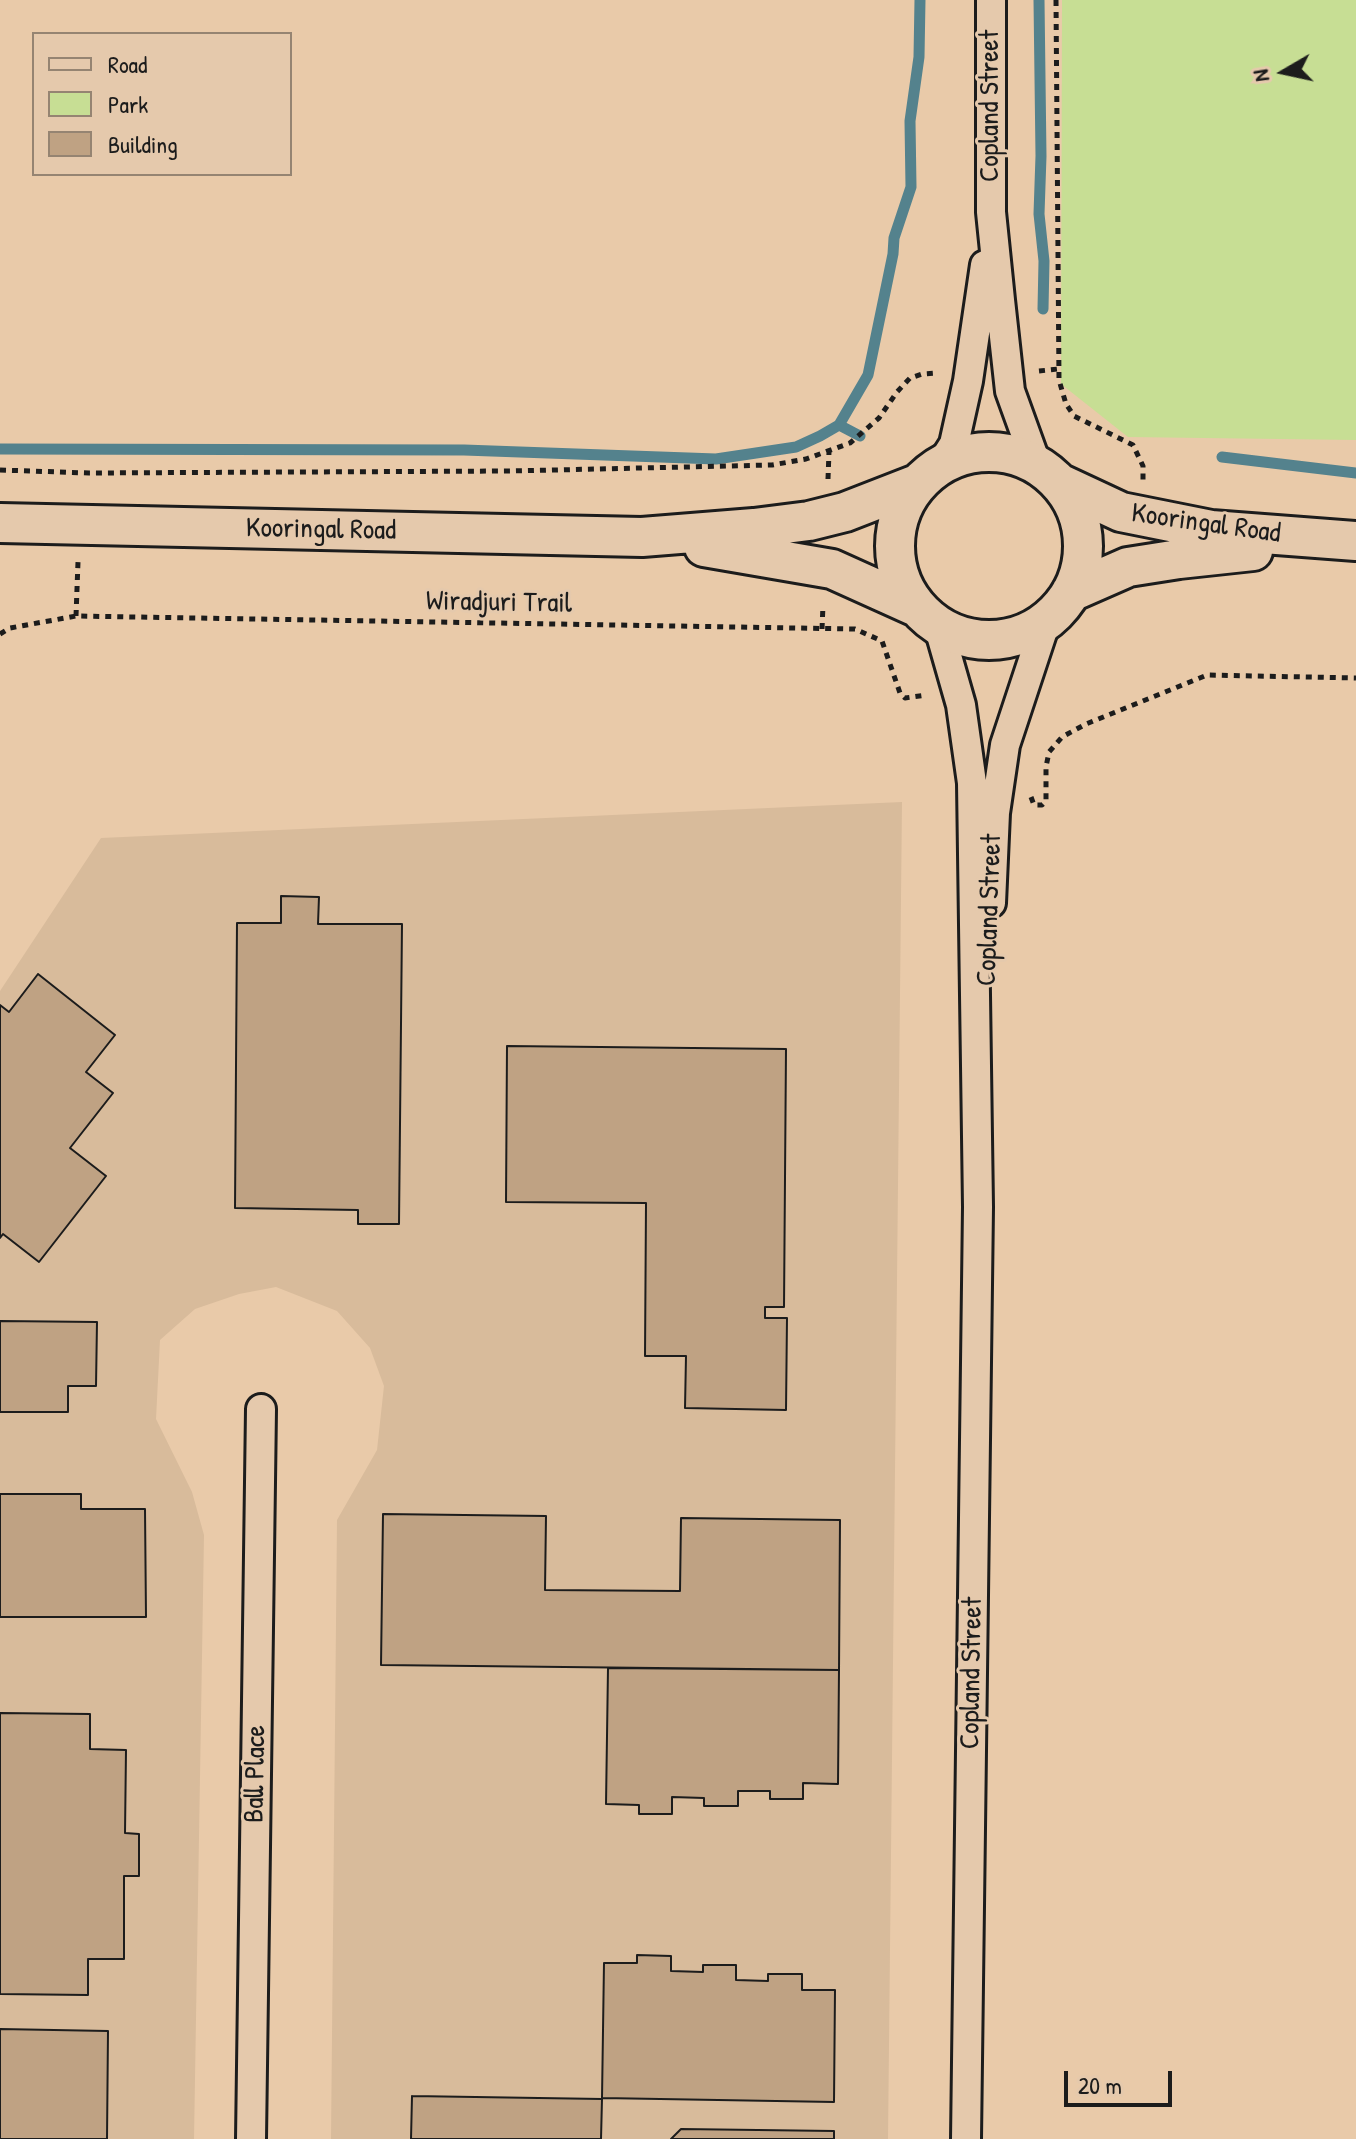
<!DOCTYPE html>
<html>
<head>
<meta charset="utf-8">
<style>
  body { margin:0 }
  #map { position:relative; width:1356px; height:2139px; overflow:hidden; background:#e9caa9; font-family:"Patrick Hand",sans-serif }
  canvas { display:block }
  .legend { position:absolute; left:32px; top:32px; width:260px; height:144px; box-sizing:border-box; background:#e5c9ac; border:2px solid #958472; margin:0; padding:10px 14px; list-style:none; font-size:24px; color:#1c1c1c }
  .legend li { display:flex; align-items:center; gap:16px; height:40px }
  .legend b { width:40px; border:2px solid #958472 }
  .north { position:absolute; left:1244px; top:32px; width:80px; height:80px; -webkit-text-stroke:6px #e5c9ac; paint-order:stroke; rotate:261deg; font-size:22px; font-weight:700; line-height:32px; text-align:center; color:#1c1c1c }
  .north::after { content:''; display:block; margin:auto; width:28px; height:36px; background:#1c1c1c; clip-path:polygon(50% 0,100% 100%,50% 72%,0 100%) }
  .scale { position:absolute; left:1064px; top:2071px; width:108px; height:36px; box-sizing:border-box; border:4px solid #1c1c1c; border-top:0; padding-left:10px; font-size:24px; line-height:28px; white-space:nowrap; color:#1c1c1c; -webkit-text-stroke:6px #e5c9ac; paint-order:stroke }
</style>
</head>
<body>
<div id="map">
<canvas width="1356" height="2139"></canvas>
<ul class="legend">
<li><b style="height:10px;background:#e5c9ac"></b>Road</li>
<li><b style="height:22px;background:#c7de94"></b>Park</li>
<li><b style="height:22px;background:#bfa283"></b>Building</li>
</ul>
<div class="north">N</div>
<div class="scale">20 m</div>
</div>
<script>
const g = document.querySelector('canvas').getContext('2d');
g.lineJoin = 'round';
function fillPath(path, color) { g.fillStyle = color; g.fill(path, 'evenodd'); }
const shape = rows => new Path2D(rows.map(r => 'M' + r).join(''));
function trace(path, color, width, dash) { g.strokeStyle = color; g.lineWidth = width; g.lineCap = dash ? 'butt' : 'round'; g.setLineDash(dash || []); g.stroke(path); }
function label(font, color, halo, rows, align = 'center') {
  g.font = font + ' "Patrick Hand",sans-serif'; g.lineWidth = 6; g.setLineDash([]); g.textBaseline = 'middle'; g.strokeStyle = halo; g.fillStyle = color; for (const [text, x, y, turn = 0] of rows) {
    g.save(); g.translate(x, y); g.rotate((+turn || 0) * Math.PI / 180); g.textAlign = isNaN(turn) ? turn : align; if (halo) g.strokeText(text, 0, 0); g.fillText(text, 0, 0); g.restore();
  }
}
const built = shape([
  [902,802,888,2139,331,2139,337,1520,377,1450,384,1386,370,1348,337,1311,276,1287,239,1294,195,1309,160,1340,156,1419,192,1492,204,1535,194,2139,0,2139,0,991,101,838]
]);
const green = shape([
  [1062,0,1356,0,1356,440,1128,437,1061,384]
]);
const stream = shape([
  [1039,0,1041,156,1039,214,1044,261,1043,309],
  [839,425,860,436],
  [0,449,464,450,716,459,796,447,820,436,839,425,868,375,893,254,894,238,911,187,910,121,919,57,920,0],
  [1222,457,1356,473]
]);
const building = shape([
  [281,896,319,897,318,924,402,924,399,1224,358,1224,358,1210,235,1208,237,923,281,923,281,896],
  [38,974,115,1035,86,1072,113,1093,70,1148,106,1176,39,1262,3,1234,0,1238,0,1005,9,1012,38,974],
  [507,1046,786,1049,784,1307,765,1307,765,1318,787,1318,786,1410,685,1408,686,1356,645,1356,646,1203,506,1202,507,1046],
  [0,1321,97,1322,96,1386,68,1386,68,1412,0,1412,0,1321],
  [0,1494,81,1494,81,1509,145,1509,146,1617,0,1617,0,1494],
  [383,1514,546,1516,545,1590,680,1591,681,1518,840,1520,839,1670,381,1665,383,1514],
  [608,1668,839,1670,838,1784,803,1783,803,1799,770,1799,770,1791,738,1791,738,1806,704,1806,704,1798,672,1797,672,1814,639,1814,639,1805,606,1804,608,1668],
  [0,1713,90,1714,90,1749,126,1750,125,1833,139,1834,139,1876,124,1876,124,1959,88,1959,88,1995,0,1994,0,1713],
  [637,1955,671,1956,671,1971,703,1972,703,1965,736,1965,736,1980,768,1981,768,1974,802,1974,802,1990,835,1990,834,2102,602,2098,604,1963,637,1963,637,1955],
  [0,2029,108,2031,107,2139,0,2139,0,2029],
  [412,2096,602,2099,601,2139,411,2139,412,2096],
  [681,2129,834,2131,834,2139,671,2139,681,2129]
]);
const path = shape([
  [1056,0,1059,380,1066,404,1074,416,1133,445,1143,466,1143,480],
  [1039,371,1058,369],
  [0,470,89,473,510,471,772,465,806,459,850,443,879,418,897,392,910,378,922,374,937,373],
  [828,479,829,452],
  [76,616,78,562],
  [822,629,823,605],
  [0,634,10,628,76,616,855,629,882,641,900,693,905,698,927,695],
  [1031,797,1034,805,1042,805,1046,801,1046,767,1049,752,1062,737,1086,724,1207,675,1356,678]
]);
const street = shape([
  [991,0,991,212,1000,300,1010,391,1036,463],
  [942,463,954,444,968,381,985,265],
  [939,628,961,705,972,783,978,1207,966,2139],
  [991,903,995,813,1005,745,1046,621],
  [251,2139,261,1409]
]);
const secondary = shape([
  '895 546a94 94 0 1 1 188 0a94 94 0 1 1-188 0Z',
  [1061,484,1121,512,1211,530,1356,541],
  [0,523,642,537,754,528,809,521,845,512,917,484],
  [704,547,832,569,914,606],
  [1071,592,1128,567,1179,559,1253,551]
]);
const streetNames = [
  ["Copland Street",991,106,-90],
  ["Kooringal Road",1206,524,8],
  ["Kooringal Road",321,530,1],
  ["Wiradjuri Trail",499,603,1],
  ["Copland Street",990,910,-88],
  ["Copland Street",972,1673,-89],
  ["Ball Place",256,1774,-89]
];
fillPath(built, '#d8bb9b');
fillPath(green, '#c7de94');
trace(stream, '#54828d', 11);
fillPath(building, '#bfa283');
trace(building, '#1c1c1c', 2);
trace(street, '#1c1c1c', 34);
trace(secondary, '#1c1c1c', 44);
trace(path, '#1c1c1c', 5, [6, 6]);
trace(street, '#e5c9ac', 28);
trace(secondary, '#e5c9ac', 38);
label('28px', '#1c1c1c', '#e5c9ac', streetNames);
</script>
</body>
</html>
